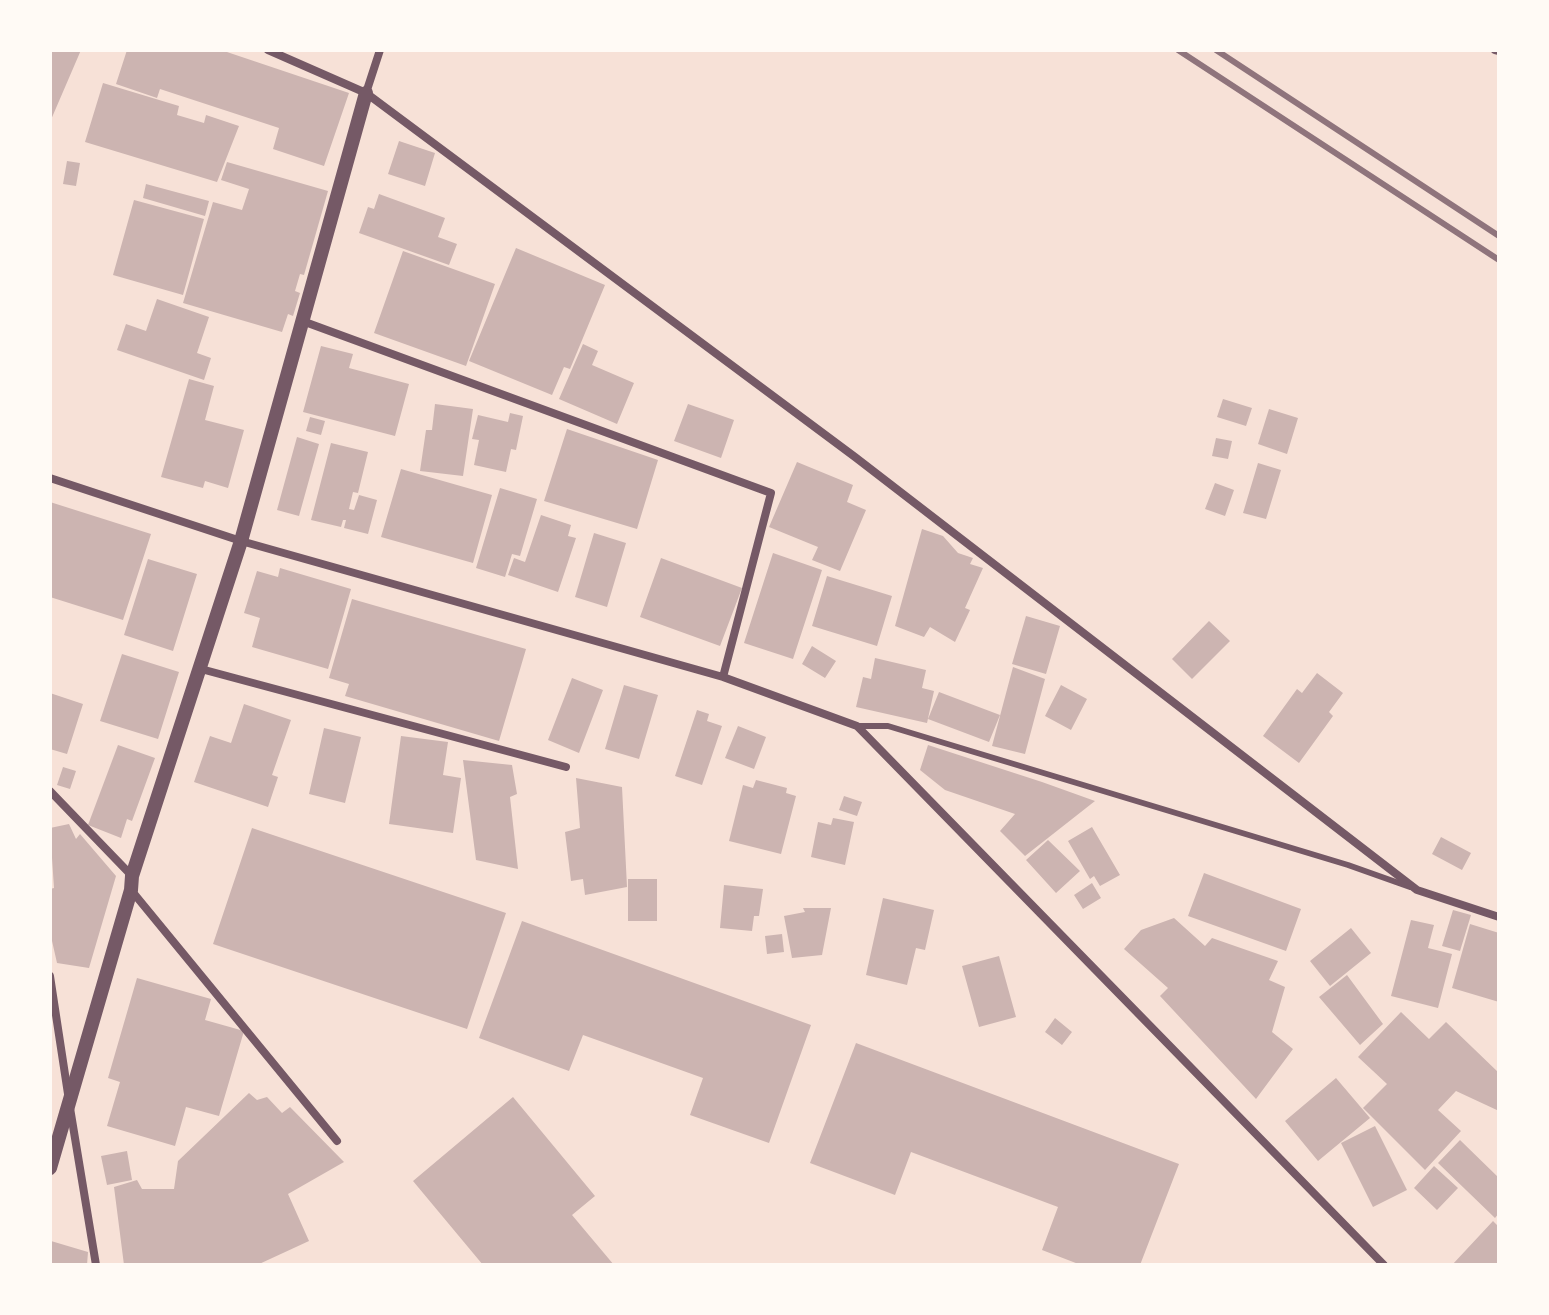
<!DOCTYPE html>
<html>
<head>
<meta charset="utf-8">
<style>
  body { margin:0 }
  #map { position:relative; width:1549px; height:1315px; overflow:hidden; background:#f7e1d7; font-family:Ubuntu,sans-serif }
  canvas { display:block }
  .frame { position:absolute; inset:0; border:52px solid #fffaf5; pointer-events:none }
</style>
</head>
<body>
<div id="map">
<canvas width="1549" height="1315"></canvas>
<div class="frame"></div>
</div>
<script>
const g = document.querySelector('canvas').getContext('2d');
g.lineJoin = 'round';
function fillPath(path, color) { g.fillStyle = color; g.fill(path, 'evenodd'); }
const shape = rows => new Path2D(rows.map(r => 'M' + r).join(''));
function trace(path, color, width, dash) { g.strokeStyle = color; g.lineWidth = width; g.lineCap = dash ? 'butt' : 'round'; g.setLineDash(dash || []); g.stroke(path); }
const building = shape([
  [50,50,81,50,50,122],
  [127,50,221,50,349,93,324,166,273,149,279,128,160,89,157,98,116,84],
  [103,83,179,106,177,115,204,123,206,115,239,126,217,182,85,142],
  [399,141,435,153,425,186,388,174],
  [67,161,80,163,76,186,63,184],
  [227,162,328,191,304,275,300,274,295,291,300,293,293,316,288,314,282,332,183,303,213,202,242,210,249,189,221,180],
  [146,184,209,201,205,216,143,198],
  [379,194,445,218,438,237,457,244,449,265,359,233,368,207,374,209],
  [134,200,204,219,183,295,113,275],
  [516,248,605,285,570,369,564,367,552,395,469,361],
  [403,251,495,284,466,366,374,333],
  [157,299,209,317,197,353,211,358,204,380,117,350,126,324,146,331],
  [583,344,598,351,592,365,634,383,617,424,559,399],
  [321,346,353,354,349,368,409,384,395,436,303,412],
  [189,379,214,386,205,420,244,430,228,488,205,481,203,488,161,477],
  [1223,399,1252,408,1246,426,1217,417],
  [435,404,473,409,463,476,420,471,426,430,432,430],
  [688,404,734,420,721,458,674,441],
  [1269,409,1298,418,1287,454,1258,444],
  [510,413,523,416,516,450,511,449,506,472,474,465,479,440,472,439,478,415,508,422],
  [310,417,325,421,321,435,306,431],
  [567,429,658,460,637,529,544,501],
  [297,437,319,444,299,516,277,510],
  [1216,438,1232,441,1228,459,1212,456],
  [331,443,368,452,358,493,353,492,349,509,354,510,359,495,377,500,368,534,344,528,346,520,343,520,341,527,311,520],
  [797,462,853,485,847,502,866,510,840,571,812,560,818,547,769,527],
  [1258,463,1281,470,1266,519,1243,513],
  [401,469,492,495,473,563,381,537],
  [1215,483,1234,490,1225,516,1205,509],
  [500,488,537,499,520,556,512,554,505,577,476,568],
  [50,502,151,534,123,620,50,597],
  [541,515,571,525,568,536,576,538,558,592,508,575,514,558,525,562],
  [922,529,943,536,958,553,973,558,970,564,983,568,965,608,970,610,955,642,930,627,924,637,895,626],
  [594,533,626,543,607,607,575,597],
  [773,553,822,570,793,659,744,643],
  [661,558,742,588,720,646,640,617],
  [148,559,197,574,173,651,124,635],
  [280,568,351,589,328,669,252,647,260,618,244,613,257,571,278,577],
  [827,576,892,596,877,646,812,626],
  [352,599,526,649,499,741,345,696,349,684,329,678],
  [1026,616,1060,626,1046,674,1012,664],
  [1209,621,1230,641,1192,679,1172,659],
  [812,646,836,661,825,678,802,664],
  [122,654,179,672,158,739,100,721],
  [875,658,926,670,922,688,934,691,927,723,856,707,863,677,871,679],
  [1013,667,1045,679,1025,754,992,746],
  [1317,673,1343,693,1329,712,1333,716,1299,763,1263,736,1297,689,1302,693],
  [572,678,603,690,579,753,548,740],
  [624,685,658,695,639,759,605,749],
  [1061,685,1087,699,1071,730,1045,716],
  [939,692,1000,715,989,742,928,719],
  [50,693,83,704,67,754,50,749],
  [244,704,291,720,272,775,278,777,268,807,194,782,210,736,231,743],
  [697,710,709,714,707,721,722,726,702,785,675,776],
  [738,726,766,737,754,769,725,758],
  [324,728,361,737,345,803,309,794],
  [401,736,448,742,443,775,461,778,453,833,389,824],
  [118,745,155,758,132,821,127,819,121,838,88,825],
  [928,745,1042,782,1095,801,1025,856,1000,831,1015,814,945,790,920,770],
  [463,760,512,765,517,794,510,797,518,869,476,860],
  [63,767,76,771,70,789,57,785],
  [576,778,622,787,627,887,585,895,583,879,571,881,565,832,580,828],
  [756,780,787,788,786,793,796,796,781,854,729,841,743,785,753,788],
  [844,796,862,802,857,816,839,810],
  [833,818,854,822,845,865,811,857,818,822,831,825],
  [69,824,76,839,80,834,116,876,89,968,57,963,50,932,50,889,54,888,50,828],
  [1092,827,1120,875,1100,886,1094,876,1090,879,1068,841],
  [252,828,506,913,467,1029,213,944],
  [1441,837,1471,853,1462,870,1432,854],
  [1048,840,1080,871,1056,893,1026,860],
  [1204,873,1301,909,1286,951,1188,916],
  [628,879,657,879,657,921,628,921],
  [1092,883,1101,898,1083,909,1074,895],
  [724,885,763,889,759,916,754,916,752,931,720,928],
  [883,898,934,910,925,950,916,948,907,985,866,975],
  [803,908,831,908,822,955,792,958,784,916,805,912],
  [1453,910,1471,915,1460,951,1442,946],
  [1174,918,1205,946,1212,938,1278,961,1269,980,1285,987,1272,1032,1293,1049,1256,1099,1160,996,1168,988,1124,949,1141,930],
  [1411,920,1434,925,1428,948,1452,954,1438,1008,1391,996],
  [522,921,811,1025,769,1143,690,1115,703,1078,583,1035,569,1071,479,1038],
  [1470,924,1499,933,1499,1002,1452,988],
  [1351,928,1371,953,1330,986,1310,961],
  [782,934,784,952,767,954,765,936],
  [999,956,1016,1017,979,1027,962,966],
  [1347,975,1383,1024,1360,1045,1319,997],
  [137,978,211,999,205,1020,244,1031,219,1116,186,1107,175,1146,107,1126,120,1082,108,1078],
  [1401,1012,1429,1039,1446,1022,1499,1073,1499,1111,1456,1091,1438,1110,1461,1131,1425,1170,1363,1108,1387,1084,1358,1057],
  [1055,1018,1072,1032,1062,1045,1045,1032],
  [856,1043,1179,1164,1140,1265,1081,1265,1042,1250,1058,1207,911,1152,895,1195,810,1163],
  [1336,1078,1370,1118,1318,1161,1285,1121],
  [249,1093,257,1100,267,1097,282,1113,290,1107,344,1162,288,1194,309,1241,257,1265,124,1265,114,1187,137,1180,142,1189,174,1189,178,1161],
  [513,1097,595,1196,572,1215,614,1265,483,1265,413,1181],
  [1375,1126,1407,1190,1373,1207,1341,1143],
  [1460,1140,1499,1178,1499,1213,1495,1218,1438,1163],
  [127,1151,132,1180,107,1185,101,1156],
  [1434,1166,1458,1188,1437,1210,1414,1188],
  [1493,1221,1499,1227,1499,1265,1452,1265],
  [51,1241,88,1252,87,1265,50,1265]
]);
const service = shape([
  [858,726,888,726,1348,865,1410,887]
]);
const minor = shape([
  [268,50,366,93,855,457,1417,890,1499,917],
  [1495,50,1499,51],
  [366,93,380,50],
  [305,322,771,493,723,677],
  [50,478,241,541,723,677,857,726,1384,1265],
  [201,669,566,767],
  [50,791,132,876],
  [131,890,337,1141],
  [50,976,68,1094],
  [70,1108,96,1265]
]);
const tertiary = shape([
  [50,1168,131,890,132,876,241,541,366,93]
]);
const rail = shape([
  [1178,50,1499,260],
  [1216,50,1499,236]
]);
fillPath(building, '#ccb4b1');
trace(service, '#755966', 6);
trace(minor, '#755966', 8);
trace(tertiary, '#755966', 14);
trace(rail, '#8f747c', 6);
</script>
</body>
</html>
